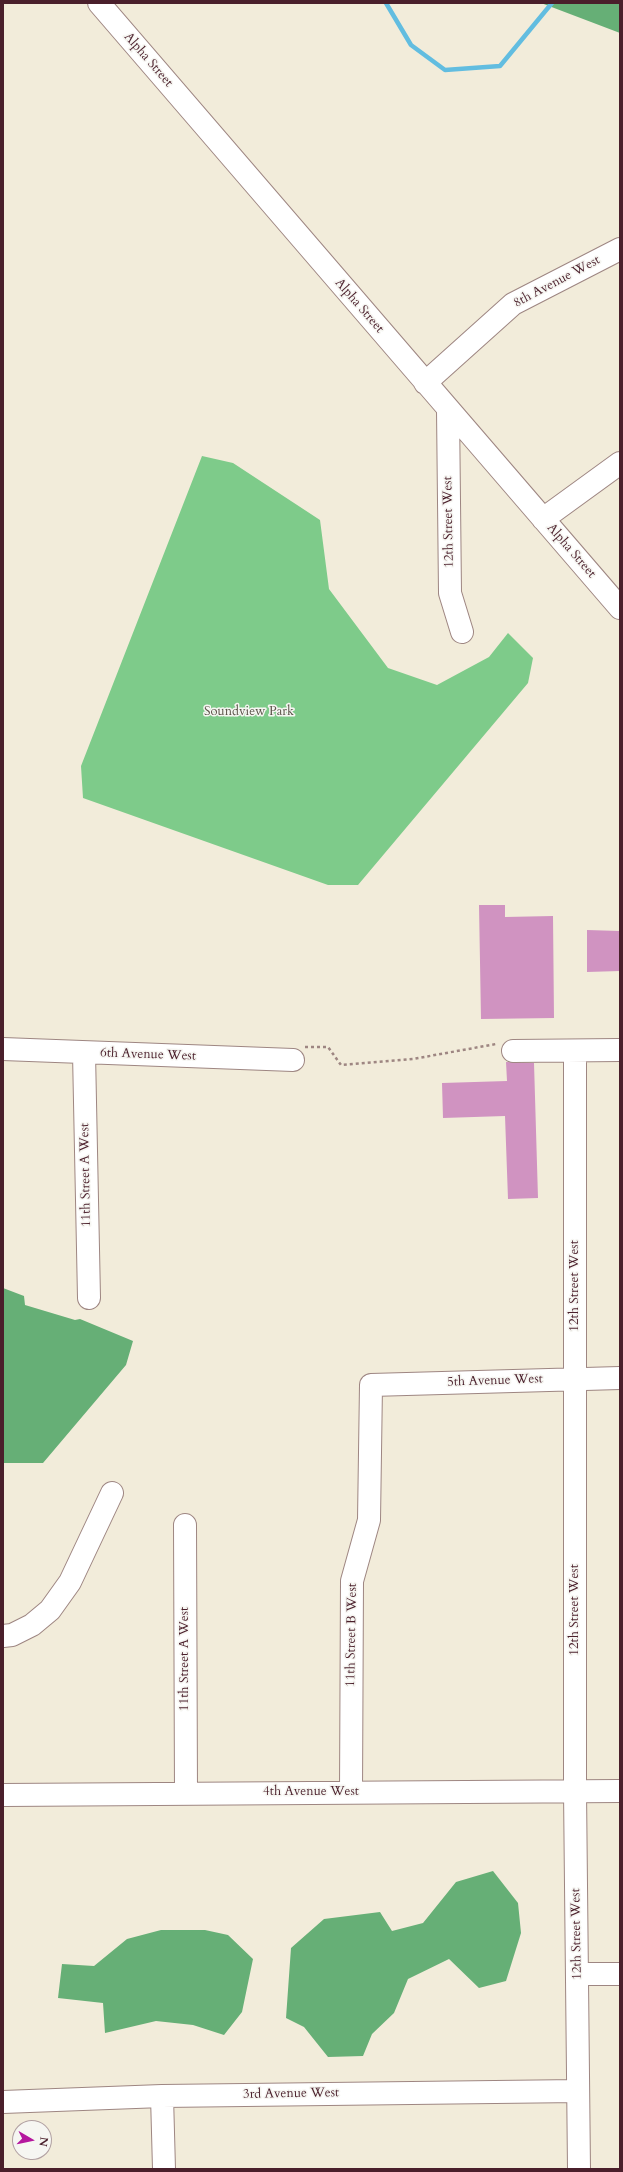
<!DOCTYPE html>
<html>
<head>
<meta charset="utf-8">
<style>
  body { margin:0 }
  #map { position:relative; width:623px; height:2172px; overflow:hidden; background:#f2ecda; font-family:Cardo,serif }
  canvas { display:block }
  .frame { position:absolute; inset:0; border:4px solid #4a1f2b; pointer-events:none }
  .north { position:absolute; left:12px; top:2120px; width:40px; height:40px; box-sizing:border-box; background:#f6f6f2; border:1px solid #b1a0a2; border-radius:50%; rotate:99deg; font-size:11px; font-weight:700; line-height:16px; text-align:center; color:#4a1f2b }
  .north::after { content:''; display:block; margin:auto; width:14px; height:18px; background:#b5179e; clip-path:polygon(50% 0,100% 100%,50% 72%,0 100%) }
</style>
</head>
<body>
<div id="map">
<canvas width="623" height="2172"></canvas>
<div class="frame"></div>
<div class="north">N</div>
</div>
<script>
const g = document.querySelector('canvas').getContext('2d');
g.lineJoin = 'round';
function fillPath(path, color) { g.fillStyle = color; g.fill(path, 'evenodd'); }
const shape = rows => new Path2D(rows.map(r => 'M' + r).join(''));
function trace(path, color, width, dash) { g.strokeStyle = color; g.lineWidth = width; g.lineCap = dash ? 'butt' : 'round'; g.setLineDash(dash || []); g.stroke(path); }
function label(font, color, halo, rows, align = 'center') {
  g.font = font + ' Cardo,serif'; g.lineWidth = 3; g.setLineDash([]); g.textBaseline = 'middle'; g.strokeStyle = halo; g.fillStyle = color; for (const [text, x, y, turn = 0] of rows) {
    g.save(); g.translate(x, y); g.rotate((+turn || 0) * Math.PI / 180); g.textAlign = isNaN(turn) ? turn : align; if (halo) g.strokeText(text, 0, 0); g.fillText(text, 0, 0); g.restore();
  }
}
const green = shape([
  [202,456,233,463,320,520,329,589,388,668,437,685,489,657,508,633,533,658,528,683,358,885,328,885,83,798,81,766]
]);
const forest = shape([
  [541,3,620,3,620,33],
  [3,1288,24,1296,25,1305,75,1320,80,1319,133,1341,126,1365,43,1463,3,1463],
  [493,1871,518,1903,521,1933,506,1981,479,1988,449,1959,408,1979,394,2013,372,2034,363,2056,328,2057,304,2027,286,2018,291,1948,324,1919,380,1912,392,1931,423,1923,456,1882],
  [161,1930,205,1930,228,1935,253,1959,242,2012,224,2035,193,2025,156,2021,105,2033,103,2003,58,1998,62,1964,94,1966,127,1939]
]);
const stream = shape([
  [386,3,411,45,445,70,500,66,552,3]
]);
const building = shape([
  [479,905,505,905,505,917,553,916,554,1018,481,1019],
  [587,930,620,931,620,971,587,972],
  [506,1062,534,1063,538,1198,508,1199,505,1116,443,1118,442,1083,507,1081]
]);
const path = shape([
  [305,1047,328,1047,341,1065,413,1059,496,1044]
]);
const minor = shape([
  [99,3,620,608],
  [425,383,513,304,620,249],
  [448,410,450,593,462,632],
  [543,519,620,463],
  [3,1049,293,1060],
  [513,1051,620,1050],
  [575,1051,575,1791,579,2169],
  [84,1053,89,1298],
  [185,1525,186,1793],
  [3,1636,12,1635,32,1625,50,1610,70,1582,112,1493],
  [351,1792,352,1581,369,1520,371,1385,620,1378],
  [3,1795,620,1791],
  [577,1974,620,1974],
  [162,2096,164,2169],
  [3,2102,162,2096,578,2091]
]);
const streetNames = [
  ["Alpha Street",148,60,49],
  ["8th Avenue West",557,282,-28],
  ["Alpha Street",359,306,49],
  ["12th Street West",449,522,-91],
  ["Alpha Street",571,551,49],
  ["6th Avenue West",148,1055,2],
  ["11th Street A West",86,1175,-91],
  ["12th Street West",575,1286,-90],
  ["5th Avenue West",495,1381,-2],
  ["12th Street West",575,1610,-90],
  ["11th Street B West",352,1635,-89],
  ["11th Street A West",185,1659,-90],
  ["4th Avenue West",311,1792],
  ["12th Street West",577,1934,-91],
  ["3rd Avenue West",291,2094,-1]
];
const parkNames = [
  ["Soundview Park",249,712]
];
fillPath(green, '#7ecb8a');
fillPath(forest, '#66af76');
trace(stream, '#62bde0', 4.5);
fillPath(building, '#d093c1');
trace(minor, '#9e8682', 24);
trace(path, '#9e8682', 2.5, [3, 3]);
trace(minor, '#fff', 22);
label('13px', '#4a1f2b', '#f6f6f2', streetNames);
label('13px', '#5a5348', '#f6f6f2', parkNames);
</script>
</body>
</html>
